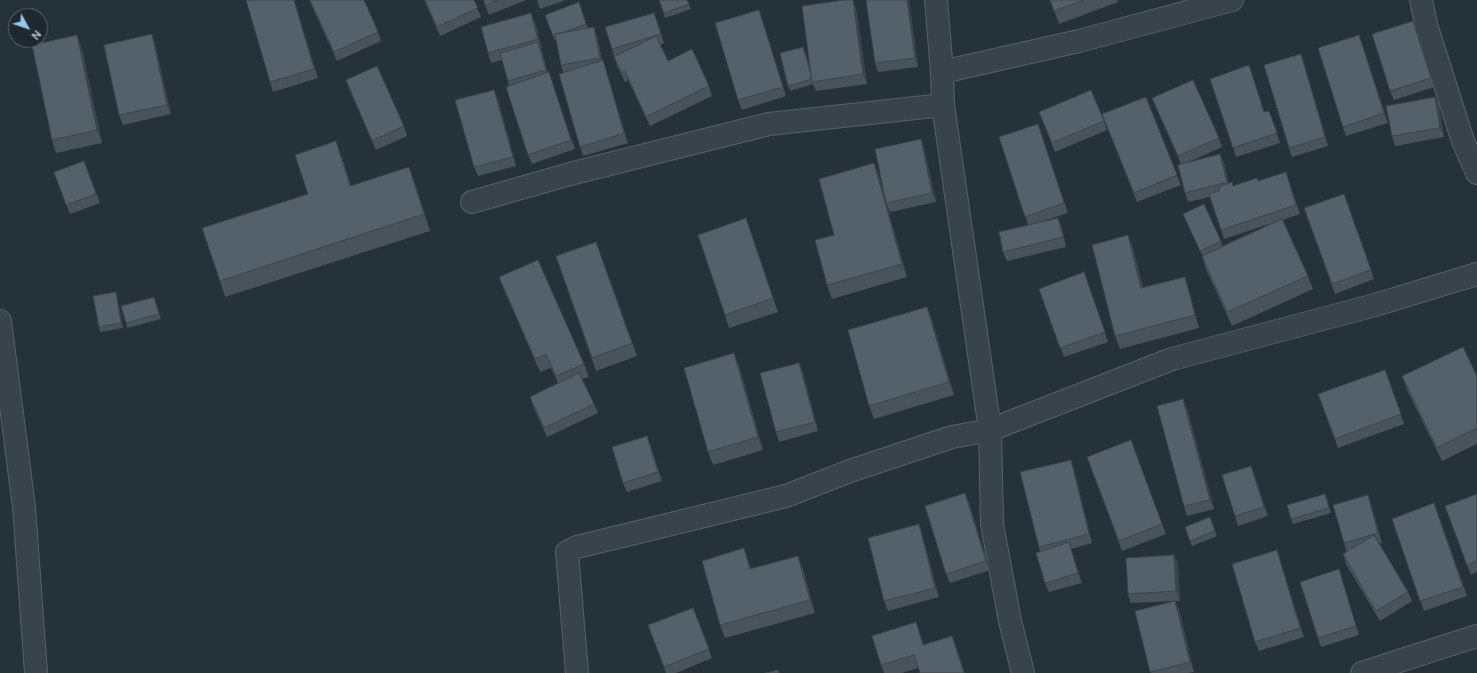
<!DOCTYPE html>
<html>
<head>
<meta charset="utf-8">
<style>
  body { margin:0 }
  #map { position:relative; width:1477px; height:673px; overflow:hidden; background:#26323a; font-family:"DM Sans",sans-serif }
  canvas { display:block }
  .north { position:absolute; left:8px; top:8px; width:40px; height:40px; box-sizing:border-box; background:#1e292f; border:1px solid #5a656b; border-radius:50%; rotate:130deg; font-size:11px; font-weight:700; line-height:16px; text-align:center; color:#b5bfc6 }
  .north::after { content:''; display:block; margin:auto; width:14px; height:18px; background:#94c7ec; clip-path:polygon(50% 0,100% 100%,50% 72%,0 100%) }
</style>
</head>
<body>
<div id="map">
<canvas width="1477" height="673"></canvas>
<div class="north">N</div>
</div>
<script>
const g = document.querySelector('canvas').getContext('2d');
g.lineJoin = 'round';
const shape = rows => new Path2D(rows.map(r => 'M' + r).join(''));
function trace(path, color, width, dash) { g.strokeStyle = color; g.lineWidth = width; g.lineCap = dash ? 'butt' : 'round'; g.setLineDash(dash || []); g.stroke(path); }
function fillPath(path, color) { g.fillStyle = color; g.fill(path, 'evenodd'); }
const minor = shape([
  [936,0,942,72,943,105,990,430,992,524,1010,621,1023,673],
  [1421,0,1427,28,1463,141,1477,173],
  [942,72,1079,41,1232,0],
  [472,202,570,174,769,124,943,105],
  [0,321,24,507,36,673],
  [577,673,567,552,577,547,786,496,850,471,952,437,990,430,1172,359,1375,305,1477,274],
  [1362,673,1477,636]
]);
const wall = shape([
  [246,0,294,0,318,78,273,92,270,82],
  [309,0,364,0,378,32,381,41,337,61],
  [424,0,474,0,481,17,440,36],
  [483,0,526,0,489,15],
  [537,0,566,0,540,9],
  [659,0,687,0,691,9,665,18],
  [909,0,918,67,878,72,875,63],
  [1050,0,1117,0,1118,2,1059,24],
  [579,2,588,28,597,36,602,60,603,60,606,70,628,143,583,156,580,147,563,72,561,65,556,40,555,41,545,15],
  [856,8,867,84,816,91,813,84,790,91,788,86,805,51,811,72],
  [759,10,786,96,742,110,738,100],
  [654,13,664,43,660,45,668,61,709,86,712,96,650,126,628,80,625,82,617,66,612,49],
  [535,22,542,49,541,49,548,73,575,149,532,164,528,155,502,60,491,63,488,53],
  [1416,31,1434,87,1394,100,1390,91],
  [152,34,155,44,171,114,123,125,119,115],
  [77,35,82,49,102,143,56,153,52,140],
  [1362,44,1388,123,1346,136,1343,127],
  [1304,63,1328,146,1292,157,1289,148],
  [346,80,404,126,407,136,376,150,349,89],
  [494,90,498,99,516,166,478,176,474,167],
  [1435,97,1439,106,1444,137,1395,146,1392,136],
  [1152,98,1219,138,1222,147,1189,162,1224,163,1229,184,1233,186,1257,178,1258,181,1286,172,1300,214,1283,220,1308,276,1313,289,1232,326,1206,269,1202,256,1202,255,1183,214,1221,241,1222,246,1272,223,1224,239,1210,197,1188,202,1185,193,1181,164,1156,107],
  [1269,111,1280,143,1236,157,1233,148,1265,112],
  [1039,112,1104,121,1107,130,1055,152],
  [1102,114,1177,175,1181,185,1137,202],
  [1041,133,1068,213,1043,221,1058,218,1062,227,1066,247,1007,261,1003,252,1028,225,999,137],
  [921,139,924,148,936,202,890,212,886,203,907,277,832,299,827,285,834,235,874,163,879,176,886,202],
  [342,157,351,186,415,183,430,231,225,297,220,281,308,194],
  [84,161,100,203,70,214,54,172],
  [1344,194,1374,279,1335,294,1304,208],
  [750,231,778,312,729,328,725,315],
  [1128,235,1133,248,1143,287,1189,290,1199,328,1120,349,1115,336],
  [596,242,637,356,596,371,556,256],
  [1084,272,1108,342,1064,357,1039,289],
  [499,277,584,364,589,377,582,379,594,404,598,413,547,437,533,406,530,397,558,383,551,368,540,372,504,290],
  [117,297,123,328,100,332,99,327],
  [154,297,161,319,127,328,126,323],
  [932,320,954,395,874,419,869,406],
  [799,363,803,372,818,431,779,442,776,432],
  [739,366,763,450,713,465,708,452],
  [1385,370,1404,424,1338,448,1318,394],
  [1402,376,1477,376,1477,444,1442,461,1407,390],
  [1187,408,1214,509,1187,516,1184,506],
  [647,436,662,481,627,492,623,483],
  [1131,440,1166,534,1122,551,1087,457],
  [1071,460,1074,469,1092,543,1071,549,1082,583,1049,592,1045,583,1040,552,1039,547],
  [1251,466,1268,516,1238,526,1235,516],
  [965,493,990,570,950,583,946,574],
  [1477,494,1477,572,1471,575,1445,506],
  [1368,495,1371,504,1382,543,1379,543,1408,592,1412,601,1380,621,1346,564,1343,554,1347,552,1344,543],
  [1327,499,1331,513,1293,524,1291,519],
  [1434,503,1467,596,1424,611,1392,519],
  [919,524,922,534,939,597,888,611,884,601],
  [1185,527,1215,531,1217,536,1192,546],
  [1174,555,1178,564,1180,601,1175,601,1179,610,1194,672,1188,673,1151,673,1135,611,1173,601,1131,603,1128,594],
  [798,556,803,569,815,613,725,638,720,625,749,562,751,569],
  [1280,560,1304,637,1259,651,1255,642],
  [1339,569,1359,635,1321,647,1318,638],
  [693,608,712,658,676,673,666,673,648,625],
  [916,622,924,645,952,636,957,649,918,668,902,673,884,673,881,665]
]);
const shadedWall = shape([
  [853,0,856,8,867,84,863,74],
  [907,0,909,0,918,67,915,58],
  [759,10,762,19,786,96,783,87],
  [531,13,535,22,542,49,538,39],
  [654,13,658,22,664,43],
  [594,27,597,36,603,67,600,58],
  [152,34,155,44,171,114,167,105],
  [77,35,82,49,102,143,97,130],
  [1359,35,1362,44,1388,123,1384,113],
  [538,42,542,51,550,80,546,70],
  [1301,54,1304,63,1328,146,1325,137],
  [603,60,606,70,628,143,624,133],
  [494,90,498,99,516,166,513,157],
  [1435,97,1439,106,1444,137,1440,128],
  [921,139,924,148,936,202,932,193],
  [336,141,342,157,356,202,350,186],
  [1220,154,1224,163,1230,191,1227,182],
  [874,163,879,176,907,277,902,264],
  [409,167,415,183,430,231,424,214],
  [1058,218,1062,227,1066,247,1063,237],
  [1128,235,1133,248,1146,301,1141,288],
  [1185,277,1189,290,1199,328,1195,315],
  [116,292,117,297,123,328,121,323],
  [927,307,932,320,954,395,949,382],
  [734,353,739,366,763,450,758,437],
  [799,363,803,372,818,431,815,422],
  [1183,399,1187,408,1214,509,1210,500],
  [647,436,651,446,662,481,658,472],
  [1071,460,1074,469,1092,543,1089,534],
  [1251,466,1255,476,1268,516,1264,507],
  [965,493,969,502,990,570,986,561],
  [1368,495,1371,504,1382,543,1378,533],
  [919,524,922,534,939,597,935,588],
  [1069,542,1072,552,1082,583,1078,573],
  [744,548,749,562,755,582,750,569],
  [1277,550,1280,560,1304,637,1300,628],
  [1174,555,1178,564,1180,601,1176,591],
  [798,556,803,569,815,613,810,600],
  [1175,601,1179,610,1194,672,1190,662],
  [952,636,957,649,965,673,964,673]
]);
const building = shape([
  [246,0,294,0,314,69,270,82,246,0],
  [310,0,364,0,378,32,334,52,310,0],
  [425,0,474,0,478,8,437,27,425,0],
  [484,0,499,0,485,5,484,0],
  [659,0,687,0,689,4,664,13,659,0],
  [844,0,853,0,863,74,812,82,802,6,844,0],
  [866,0,907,0,915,58,875,63,866,0],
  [1050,0,1084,0,1054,11,1050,0],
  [579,2,586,24,562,33,555,34,555,35,553,36,545,15,579,2],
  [759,10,783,87,738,100,715,23,759,10],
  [531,13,538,39,488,53,481,27,531,13],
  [654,13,661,34,612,49,605,27,654,13],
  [1413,21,1431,78,1390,91,1372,34,1413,21],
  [594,27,600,58,561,65,555,34,594,27],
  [152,34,167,105,119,115,104,45,152,34],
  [77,35,97,130,52,140,32,45,77,35],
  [1359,35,1384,113,1343,127,1318,48,1359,35],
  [656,36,668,61,692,49,709,86,646,117,625,71,622,73,614,57,656,36],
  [538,42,546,70,508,81,500,53,538,42],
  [803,47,812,79,788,86,780,53,803,47],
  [1301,54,1325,137,1289,148,1264,65,1301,54],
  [603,60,624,133,580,147,559,74,603,60],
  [1249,65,1264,112,1269,111,1277,133,1233,148,1210,79,1249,65],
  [377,66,404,126,372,141,346,80,377,66],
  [549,72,571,140,528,155,506,87,549,72],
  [1193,80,1219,138,1178,156,1152,98,1193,80],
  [494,90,513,157,474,167,455,100,494,90],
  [1091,90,1104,121,1052,143,1039,112,1091,90],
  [1146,97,1177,175,1134,193,1102,114,1146,97],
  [1435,97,1440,128,1392,136,1386,106,1435,97],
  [1038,124,1064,203,1025,217,999,137,1038,124],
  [921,139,932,193,886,203,875,149,921,139],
  [336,141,350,186,409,167,424,214,220,281,202,228,308,194,295,155,336,141],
  [1220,154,1227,182,1185,193,1178,165,1220,154],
  [84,161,96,194,66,205,54,172,84,161],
  [874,163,902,264,827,285,815,240,834,235,819,179,874,163],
  [1286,172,1296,205,1221,230,1209,194,1220,190,1219,187,1232,182,1233,186,1257,178,1258,181,1286,172],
  [1344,194,1371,270,1332,284,1304,208,1344,194],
  [1204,204,1221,241,1200,251,1183,214,1204,204],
  [746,218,773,298,725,315,698,235,746,218],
  [1058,218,1063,237,1003,252,999,232,1058,218],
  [1282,219,1308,276,1227,312,1202,256,1282,219],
  [1128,235,1141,288,1185,277,1195,315,1115,336,1092,245,1128,235],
  [596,242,632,343,592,358,556,256,596,242],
  [538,260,584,364,556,376,546,354,535,359,499,277,538,260],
  [1084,272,1105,332,1060,348,1039,289,1084,272],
  [116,292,121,323,99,327,93,296,116,292],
  [154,297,159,314,126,323,121,306,154,297],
  [927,307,949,382,869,406,848,330,927,307],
  [1463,347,1477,376,1477,428,1437,448,1402,376,1463,347],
  [734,353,758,437,708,452,684,368,734,353],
  [799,363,815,422,776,432,760,373,799,363],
  [1385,370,1401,414,1335,439,1318,394,1385,370],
  [579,373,594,404,544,428,530,397,579,373],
  [1183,399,1210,500,1184,506,1157,406,1183,399],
  [647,436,658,472,623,483,612,447,647,436],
  [1131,440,1162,524,1119,541,1087,457,1131,440],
  [1071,460,1089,534,1039,547,1020,472,1071,460],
  [1251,466,1264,507,1235,516,1222,475,1251,466],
  [965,493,986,561,946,574,925,506,965,493],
  [1325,494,1329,508,1291,519,1287,505,1325,494],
  [1477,494,1477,561,1467,565,1445,506,1477,494],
  [1368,495,1378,533,1344,543,1333,505,1368,495],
  [1434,503,1463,587,1420,601,1392,519,1434,503],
  [1210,517,1215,531,1190,541,1185,527,1210,517],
  [919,524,935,588,884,601,868,538,919,524],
  [1374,535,1408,592,1376,611,1343,554,1374,535],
  [1069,542,1078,573,1045,583,1036,553,1069,542],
  [744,548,750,569,798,556,810,600,720,625,702,561,744,548],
  [1277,550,1300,628,1255,642,1232,564,1277,550],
  [1174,555,1176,591,1128,594,1126,558,1174,555],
  [1339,569,1356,626,1318,638,1300,582,1339,569],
  [1175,601,1190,662,1150,672,1135,611,1175,601],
  [693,608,709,649,664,667,648,625,693,608],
  [916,622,923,645,952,636,964,673,920,673,914,655,881,665,872,636,916,622],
  [778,670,779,673,765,673,778,670]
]);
trace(minor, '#576268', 24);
trace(minor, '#39444a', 22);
fillPath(wall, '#48535b');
fillPath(shadedWall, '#3b444a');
fillPath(building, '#54616a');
trace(building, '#3b444a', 1);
</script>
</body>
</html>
